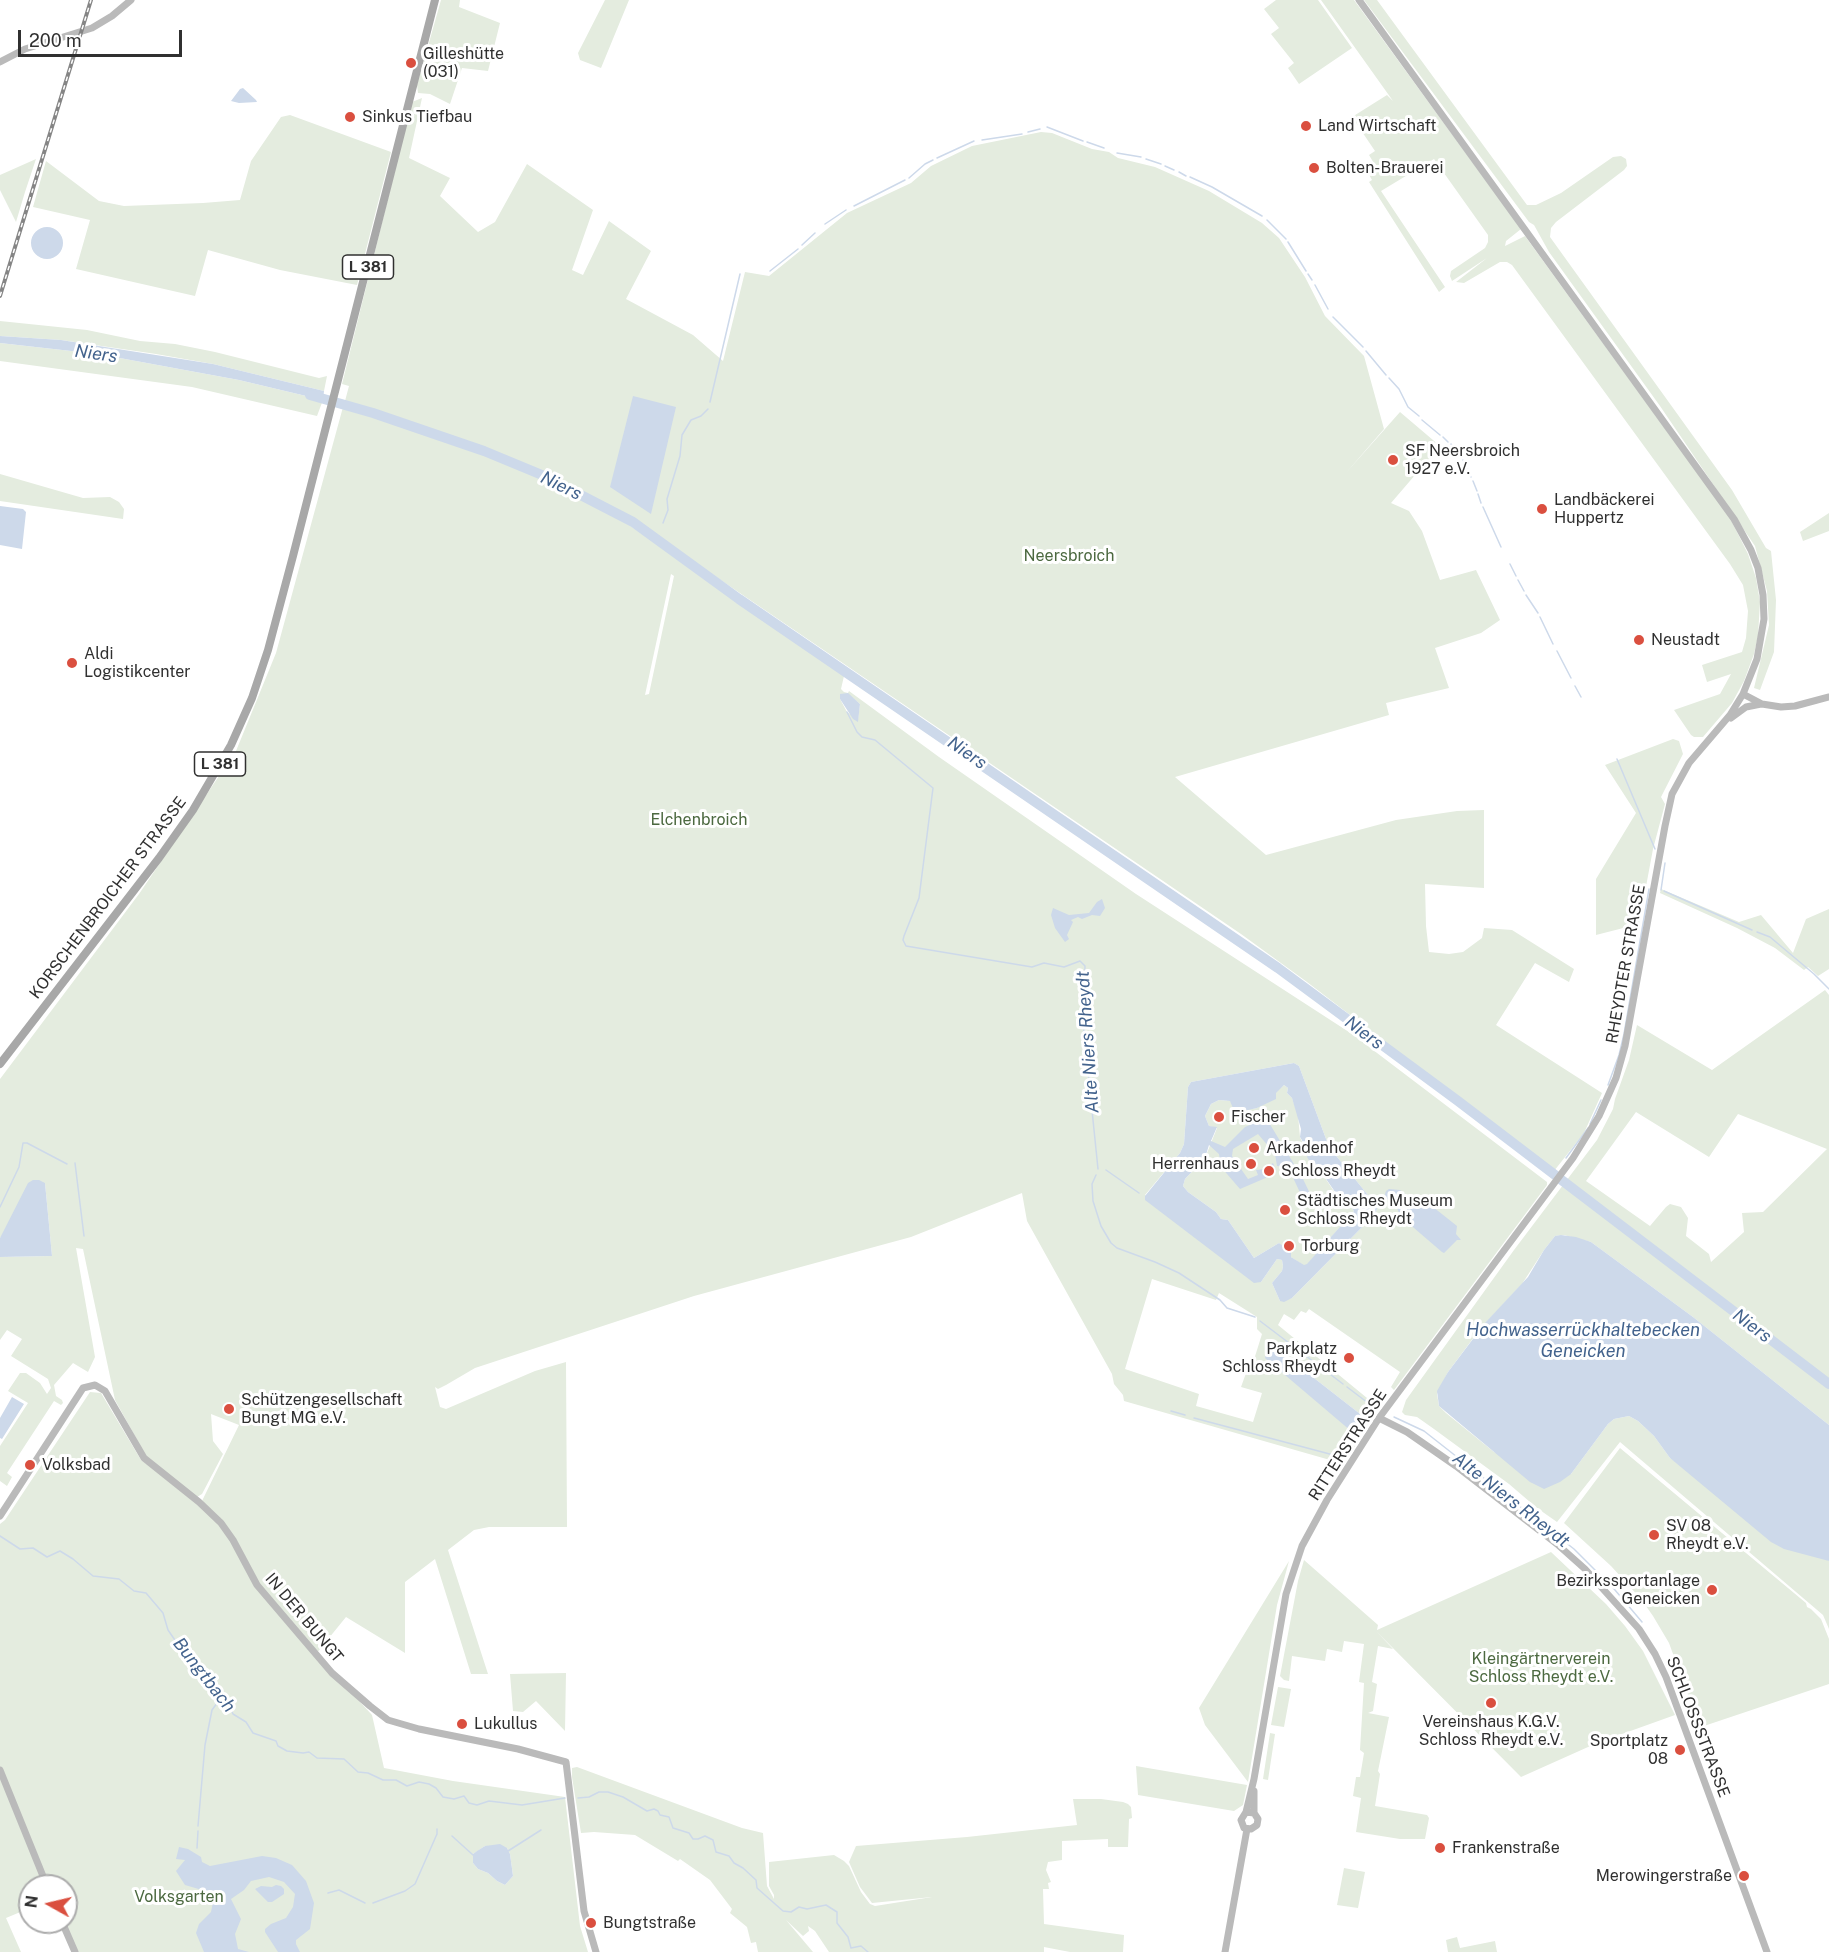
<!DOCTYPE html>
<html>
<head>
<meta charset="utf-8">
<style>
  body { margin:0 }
  #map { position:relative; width:1829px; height:1952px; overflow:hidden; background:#fff; font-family:"Public Sans",sans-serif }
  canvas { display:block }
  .north { position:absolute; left:18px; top:1874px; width:60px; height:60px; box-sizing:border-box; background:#fff; border:2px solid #acacac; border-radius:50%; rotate:278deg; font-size:16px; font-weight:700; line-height:24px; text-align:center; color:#303030 }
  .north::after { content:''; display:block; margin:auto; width:21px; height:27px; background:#da4f3f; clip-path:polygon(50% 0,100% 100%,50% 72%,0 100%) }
  .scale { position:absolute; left:18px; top:30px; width:164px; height:27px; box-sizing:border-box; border:3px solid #303030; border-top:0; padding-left:8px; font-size:18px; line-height:21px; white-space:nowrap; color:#303030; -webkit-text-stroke:4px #fff; paint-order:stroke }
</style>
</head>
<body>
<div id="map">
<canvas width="1829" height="1952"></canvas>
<div class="north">N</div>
<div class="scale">200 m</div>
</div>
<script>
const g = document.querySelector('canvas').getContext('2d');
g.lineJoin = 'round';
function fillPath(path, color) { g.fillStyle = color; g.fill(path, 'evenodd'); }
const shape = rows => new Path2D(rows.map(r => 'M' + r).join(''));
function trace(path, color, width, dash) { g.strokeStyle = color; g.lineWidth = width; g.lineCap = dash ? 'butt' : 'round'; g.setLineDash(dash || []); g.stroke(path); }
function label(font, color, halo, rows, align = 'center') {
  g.font = font + ' "Public Sans",sans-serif'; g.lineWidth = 6; g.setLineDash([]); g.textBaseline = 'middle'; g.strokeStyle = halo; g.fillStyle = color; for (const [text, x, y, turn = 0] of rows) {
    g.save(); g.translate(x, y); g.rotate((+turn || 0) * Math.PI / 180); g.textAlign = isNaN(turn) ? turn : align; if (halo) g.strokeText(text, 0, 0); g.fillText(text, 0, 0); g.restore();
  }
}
const green = shape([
  [441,0,460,0,459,7,500,23,488,71,462,68,450,104,430,94,418,93,417,85],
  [605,0,629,0,601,68,580,60,578,53],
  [1276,0,1318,0,1352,48,1299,84,1288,68,1294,63,1271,34,1279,28,1264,9],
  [1321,0,1354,0,1521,229,1506,241,1505,246,1525,236,1730,518,1748,554,1756,578,1760,602,1758,636,1754,654,1744,681,1732,703,1703,737,1694,737,1691,735,1674,710,1720,694,1731,674,1707,682,1702,665,1742,652,1746,638,1748,611,1743,585,1730,564,1512,265,1507,262,1500,262,1464,283,1456,282,1487,258,1452,281,1450,276,1451,271,1485,248,1488,242,1488,235,1434,159,1381,191,1445,287,1439,292,1369,182,1372,180,1367,171,1375,165,1369,155,1375,151,1352,117,1387,95,1393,101],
  [1364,0,1377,0,1527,205,1536,205,1561,193,1613,157,1621,156,1626,159,1627,166,1624,170,1556,222,1551,228,1550,237,1732,490,1766,548,1771,551,1776,600,1774,652,1760,690,1754,688,1769,625,1767,591,1755,546,1660,406,1549,252,1534,225,1529,222],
  [422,98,409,158,450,178,440,196,478,232,495,222,527,164,593,210,572,270,583,275,609,221,651,251,626,299,693,335,723,361,745,272,769,276,847,213,911,183,931,166,972,146,1041,132,1052,133,1092,149,1109,152,1118,158,1155,167,1209,191,1262,223,1279,238,1305,277,1325,316,1364,356,1384,429,1345,474,1400,412,1440,446,1391,503,1409,511,1422,531,1440,580,1476,570,1500,620,1481,633,1435,648,1449,688,1386,703,1389,715,1175,777,1266,855,1396,820,1457,811,1484,810,1484,888,1425,884,1426,926,1429,952,1449,954,1463,952,1482,938,1484,928,1512,930,1574,969,1569,982,1535,963,1496,1025,1602,1093,1584,1133,1554,1171,1307,982,1241,934,631,519,522,463,467,441,345,401,349,386,342,384,412,102],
  [290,115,391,152,357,285,280,270,208,250,195,296,76,269,90,220,33,207,46,161,99,201,124,206,203,203,240,200,251,161,281,117],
  [36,159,25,192,16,222,0,190,0,175],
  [0,321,87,330,140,341,175,344,215,352,319,378,327,376,324,391,213,364,156,354,61,340,0,336],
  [0,343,98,354,239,380,323,400,317,416,192,387,0,361],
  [343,407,406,427,519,468,576,495,629,525,833,666,844,676,841,689,844,692,848,693,849,691,939,757,1136,894,1352,1034,1547,1182,1547,1185,1394,1390,1391,1387,1400,1372,1309,1309,1306,1313,1301,1311,1294,1320,1284,1314,1278,1325,1378,1407,1344,1464,1124,1401,1123,1395,1114,1384,1112,1374,1027,1221,1022,1193,911,1237,694,1296,475,1368,446,1385,438,1389,435,1387,440,1407,446,1409,535,1371,566,1362,567,1527,489,1527,474,1530,448,1550,488,1674,471,1674,435,1559,405,1582,405,1653,346,1617,316,1654,372,1715,384,1768,453,1781,565,1797,580,1926,588,1952,78,1952,64,1922,66,1922,66,1886,30,1886,30,1908,6,1918,21,1952,0,1952,0,1524,5,1520,90,1392,101,1393,141,1460,185,1492,202,1501,239,1425,211,1414,213,1441,223,1454,202,1494,197,1497,146,1456,115,1400,83,1249,76,1248,95,1357,88,1372,73,1363,54,1385,56,1396,62,1400,63,1403,61,1405,54,1401,7,1473,12,1477,7,1486,0,1481,0,1446,28,1403,8,1391,20,1373,26,1373,40,1383,47,1394,51,1388,48,1379,11,1356,22,1339,7,1330,0,1340,0,1257,52,1256,45,1183,0,1238,0,1079,139,894,236,751,276,653],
  [671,574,674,576,649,694,645,695],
  [853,698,860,704,858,719,847,712,840,699],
  [1294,1063,1299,1066,1329,1147,1376,1205,1377,1209,1375,1214,1292,1298,1280,1301,1272,1283,1282,1271,1283,1266,1282,1260,1277,1259,1261,1282,1145,1195,1180,1153,1184,1144,1188,1087,1191,1082],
  [1152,1279,1216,1300,1219,1293,1257,1317,1257,1329,1262,1334,1252,1366,1249,1365,1241,1387,1262,1393,1253,1422,1196,1406,1199,1394,1125,1369],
  [1269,1343,1364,1417,1350,1436,1351,1431],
  [485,1846,507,1848,510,1854,513,1876,505,1885,497,1881,488,1873,478,1869,473,1863,473,1854],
  [0,474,83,498,110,497,119,502,124,509,123,519,0,501],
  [1829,513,1829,531,1803,541,1800,532],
  [1673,739,1679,741,1683,754,1661,797,1665,804,1653,849,1639,924,1596,935,1596,879,1636,813,1605,765],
  [1661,889,1739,922,1761,915,1793,953,1806,919,1829,909,1829,969,1818,976,1808,967,1804,970,1775,948,1737,928,1660,893],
  [1825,990,1829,995,1829,1425,1693,1317,1591,1242,1564,1235,1555,1236,1544,1250,1522,1284,1480,1329,1448,1372,1437,1394,1439,1406,1446,1413,1494,1452,1571,1474,1608,1424,1614,1419,1629,1416,1638,1421,1654,1436,1670,1458,1829,1561,1829,1629,1823,1615,1620,1442,1557,1522,1537,1508,1509,1484,1434,1429,1417,1417,1405,1415,1402,1412,1406,1400,1514,1250,1597,1140,1613,1109,1615,1099,1629,1060,1637,1025,1712,1070],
  [1636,1112,1709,1157,1738,1114,1827,1149,1763,1212,1742,1213,1744,1232,1711,1262,1709,1254,1686,1236,1688,1218,1681,1207,1670,1204,1666,1207,1650,1226,1586,1181],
  [1284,1085,1288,1088,1287,1093,1292,1098,1298,1115,1300,1137,1304,1146,1341,1202,1346,1200,1354,1211,1307,1265,1303,1265,1291,1257,1279,1243,1254,1258,1228,1220,1221,1219,1216,1212,1188,1192,1183,1186,1185,1179,1205,1158,1217,1128,1209,1126,1205,1116,1211,1104,1219,1100,1230,1101,1251,1109,1257,1108],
  [1620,1448,1806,1603,1807,1607,1811,1609,1821,1619,1829,1639,1829,1684,1704,1726,1699,1725,1669,1643,1653,1616,1641,1599,1611,1566,1564,1523],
  [1551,1552,1606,1604,1625,1626,1643,1651,1675,1715,1597,1743,1521,1777,1376,1631,1393,1649,1378,1646,1372,1682,1377,1684,1373,1711,1368,1713,1389,1717,1378,1771,1380,1774,1375,1806,1427,1815,1429,1818,1425,1839,1400,1839,1356,1832,1361,1798,1353,1796,1356,1777,1360,1777,1364,1753,1360,1750,1364,1683,1359,1682,1364,1644,1344,1641,1342,1652,1327,1649,1325,1661,1292,1656,1289,1681,1284,1680,1280,1676,1298,1581,1304,1560,1378,1625,1377,1630],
  [1289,1561,1277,1605,1248,1782,1205,1725,1199,1708],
  [566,1673,565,1731,536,1701,523,1712,513,1711,510,1674],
  [1278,1687,1291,1689,1284,1727,1271,1725],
  [1270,1733,1275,1734,1268,1780,1263,1779],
  [1136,1766,1247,1785,1243,1805,1234,1811,1138,1795],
  [577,1767,742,1828,763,1833,767,1886,774,1899,774,1895,769,1886,769,1862,834,1855,844,1861,849,1866,861,1892,870,1904,875,1906,932,1897,872,1903,860,1887,849,1862,856,1846,967,1837,1077,1825,1073,1799,1101,1799,1123,1802,1128,1804,1131,1807,1132,1818,1129,1819,1128,1847,1108,1847,1108,1839,1062,1841,1062,1860,1048,1862,1046,1870,1051,1882,1048,1883,1049,1889,1043,1889,1044,1924,1124,1935,1123,1952,1070,1952,1044,1947,1044,1952,829,1952,815,1931,808,1926,809,1931,803,1936,786,1920,813,1952,758,1952,756,1942,751,1943,747,1927,730,1913,732,1909,710,1880,680,1859,678,1861,635,1835,594,1832,581,1833,572,1777,572,1768],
  [1344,1868,1365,1872,1358,1908,1337,1905],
  [1457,1937,1460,1948,1495,1941,1497,1952,1448,1952,1446,1940]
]);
const water = shape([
  [243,88,256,100,257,102,239,103,231,101,240,89],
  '31 243a16 16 0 1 1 32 0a16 16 0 1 1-32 0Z',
  [0,336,61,340,213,364,324,391,323,400,239,380,98,354,0,343],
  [633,396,676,407,651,514,610,487],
  [0,506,23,509,26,512,22,549,0,545],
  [848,693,860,704,858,722,853,719,840,699,840,694],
  [1102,899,1105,908,1100,916,1092,915,1082,919,1078,917,1071,920,1073,922,1067,935,1069,939,1065,942,1055,928,1051,915,1053,908,1069,915,1089,913,1097,902],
  [1294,1063,1299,1066,1329,1147,1376,1205,1377,1209,1375,1214,1292,1298,1284,1302,1280,1301,1272,1283,1282,1271,1283,1266,1282,1260,1277,1259,1261,1282,1254,1283,1145,1200,1145,1196,1180,1153,1184,1144,1188,1087,1191,1082],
  [1284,1085,1288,1088,1287,1093,1292,1098,1301,1129,1300,1137,1309,1152,1307,1157,1310,1162,1315,1163,1342,1202,1346,1200,1354,1211,1307,1264,1304,1265,1291,1257,1291,1252,1279,1243,1254,1258,1228,1220,1221,1219,1216,1212,1188,1192,1183,1186,1185,1179,1205,1158,1209,1145,1219,1154,1221,1167,1240,1189,1275,1174,1276,1170,1273,1163,1264,1169,1256,1170,1258,1175,1248,1179,1232,1156,1233,1149,1258,1134,1275,1154,1277,1166,1288,1167,1304,1201,1307,1200,1309,1205,1316,1206,1303,1179,1268,1121,1262,1120,1245,1127,1225,1147,1211,1141,1217,1127,1209,1126,1205,1116,1211,1104,1219,1100,1230,1101,1235,1113,1257,1108,1276,1099,1276,1093],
  [33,1180,39,1180,45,1183,52,1256,0,1257,0,1238,28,1183],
  [1389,1189,1400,1190,1412,1199,1428,1203,1457,1226,1456,1234,1461,1240,1457,1240,1444,1253,1442,1252,1400,1216,1396,1205,1390,1199,1383,1200,1386,1191],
  [1561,1235,1576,1237,1591,1242,1693,1317,1829,1425,1829,1561,1784,1549,1771,1542,1670,1458,1654,1436,1638,1421,1629,1416,1614,1419,1608,1424,1571,1474,1560,1482,1544,1489,1530,1482,1439,1406,1437,1391,1448,1372,1485,1323,1528,1277,1544,1250,1555,1236],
  [1269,1343,1364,1417,1354,1440,1350,1436,1351,1431,1265,1358],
  [12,1397,24,1404,2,1439,0,1438,0,1418],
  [500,1844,507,1848,510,1854,513,1876,505,1885,497,1881,488,1873,478,1869,473,1863,473,1854,477,1851,485,1846],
  [179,1847,188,1849,201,1857,202,1862,210,1866,262,1856,276,1858,292,1865,306,1881,314,1903,310,1929,296,1940,296,1944,300,1952,278,1952,265,1932,265,1929,271,1924,286,1918,293,1907,295,1894,284,1882,269,1877,251,1881,244,1890,231,1899,241,1919,235,1934,238,1949,249,1952,204,1952,196,1933,199,1924,211,1912,213,1902,208,1894,202,1890,185,1885,176,1871,185,1860,176,1859],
  [276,1885,281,1886,284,1889,284,1894,272,1902,268,1902,255,1889,261,1886,272,1887]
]);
const stream = shape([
  [1047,127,1083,141],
  [1028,132,1040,129],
  [982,140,1022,134],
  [1087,142,1104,148],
  [1117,153,1141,157],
  [937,158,974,141],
  [1146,159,1161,164],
  [1165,166,1174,170],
  [1179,172,1186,176],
  [1190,177,1212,187,1262,216],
  [909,178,925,164,933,160],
  [854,206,905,180],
  [1267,220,1286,239],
  [825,224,846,210],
  [1288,242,1306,271],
  [802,245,815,233],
  [770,271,798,249],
  [1308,274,1312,280],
  [1315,285,1328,309],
  [1333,317,1363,347],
  [1366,351,1386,375],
  [1389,378,1399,389,1408,407,1419,416],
  [710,402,740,274],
  [1422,420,1440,435],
  [1443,437,1448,442],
  [1451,444,1461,456],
  [1463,460,1466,466],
  [1467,468,1471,477],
  [1473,481,1477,491],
  [1478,494,1481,503],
  [1483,507,1501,547],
  [663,523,668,510,667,499,680,456,682,435,691,420,701,416,708,409],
  [654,537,655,535],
  [1510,564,1516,576],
  [1518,580,1524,591],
  [1526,595,1538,613],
  [1540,617,1553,644],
  [1557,651,1571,678],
  [839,667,839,670],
  [1575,686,1581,697],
  [847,712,857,732,862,737,875,740,933,788,919,898,904,936,903,940,906,946,1032,967,1044,963,1064,967,1080,961,1085,966,1083,1022,1098,1169],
  [1617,759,1655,849],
  [1661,890,1665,863],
  [1664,891,1752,930],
  [1757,932,1770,937,1814,974,1829,989],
  [1608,1085,1619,1055,1624,1034,1649,889],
  [1590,1124,1601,1100],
  [1566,1158,1588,1128],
  [75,1163,84,1236],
  [1106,1170,1139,1193],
  [1096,1175,1092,1184,1093,1201,1101,1226,1111,1243,1117,1248,1155,1262,1179,1273,1220,1300,1227,1308,1255,1317],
  [0,1207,19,1167,23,1143,27,1143,67,1164],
  [1260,1321,1343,1384],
  [1347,1387,1376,1409],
  [1171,1411,1185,1415],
  [1394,1417,1424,1431,1574,1549,1615,1590,1642,1622],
  [1194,1418,1341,1457,1351,1439],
  [0,1536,20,1549,33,1548,47,1557,60,1551,73,1559,93,1576,119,1579,134,1591,146,1593,163,1613,168,1630,179,1646,189,1652,197,1663,197,1670,204,1679,216,1689,220,1699,230,1707,233,1714,246,1722,253,1733,276,1741,278,1746,287,1751,303,1753,309,1752,317,1758,344,1759,358,1772,368,1773,383,1780,396,1780,407,1786,419,1782,429,1784,436,1788,443,1797,454,1799,464,1796,469,1803,477,1805,489,1801,522,1805,565,1798],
  [578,1798,589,1797,599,1792,608,1792,623,1797,647,1811,654,1809,658,1811,660,1815,669,1817,673,1828,689,1833,693,1839,698,1839,705,1836,713,1840,716,1852,729,1856,734,1863,743,1868,756,1880,757,1888,783,1911,791,1912,799,1907,807,1909,826,1905,837,1912,837,1923,848,1937,851,1948,861,1946,868,1952],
  [198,1826,205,1745,212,1710,220,1699],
  [452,1836,473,1855],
  [197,1848,198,1831],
  [508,1851,541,1830],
  [328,1893,339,1890,365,1903],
  [373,1903,405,1891,415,1884,437,1834,437,1829]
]);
const river = shape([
  [310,395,373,413,484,451,542,475,633,522,739,599,1278,968,1458,1101,1829,1384]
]);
const secondary = shape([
  [0,62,25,49,92,28,112,16,131,0],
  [1743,694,1762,704,1781,707,1795,706,1829,697],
  [1731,718,1746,707,1761,704],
  [1379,1418,1407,1432,1456,1466,1557,1544,1585,1569,1639,1629,1655,1654,1666,1677,1767,1952],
  [0,1516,83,1388,95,1385,105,1391,144,1458,199,1502,221,1523,233,1540,257,1585,332,1673,370,1706,388,1720,419,1729,518,1749,566,1762,584,1911,596,1952],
  [0,1770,47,1886],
  [1246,1812,1254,1813,1258,1819,1257,1825,1251,1829,1244,1828,1241,1820,1246,1812,1254,1779,1286,1594,1302,1546,1327,1500,1379,1418,1573,1158,1599,1116,1616,1078,1625,1046,1665,826,1672,794,1689,763,1730,715,1743,694,1757,659,1764,619,1763,595,1758,568,1751,550,1734,519,1359,0],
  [1254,1813,1254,1791],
  [62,1922,75,1952],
  [1225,1952,1247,1829]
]);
const primary = shape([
  [0,1064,159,858,193,810,231,745,252,698,268,650,293,556,435,0]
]);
const rail = shape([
  [0,296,91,0]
]);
const markers = [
  [411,63,6,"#da4f3f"],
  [350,117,6,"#da4f3f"],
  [1306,126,6,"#da4f3f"],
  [1314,168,6,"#da4f3f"],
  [1393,460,6,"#da4f3f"],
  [1542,509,6,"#da4f3f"],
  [1639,640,6,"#da4f3f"],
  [72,663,6,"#da4f3f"],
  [1219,1117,6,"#da4f3f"],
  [1254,1148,6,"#da4f3f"],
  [1251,1164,6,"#da4f3f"],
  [1269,1171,6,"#da4f3f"],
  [1285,1210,6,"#da4f3f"],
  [1289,1246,6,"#da4f3f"],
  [1349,1358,6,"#da4f3f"],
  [229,1409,6,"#da4f3f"],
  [30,1465,6,"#da4f3f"],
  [1654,1535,6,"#da4f3f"],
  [1712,1590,6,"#da4f3f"],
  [1491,1703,6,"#da4f3f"],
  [462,1724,6,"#da4f3f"],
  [1680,1750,6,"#da4f3f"],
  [1440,1848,6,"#da4f3f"],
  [1744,1876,6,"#da4f3f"],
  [591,1923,6,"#da4f3f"]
];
const shields = [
  [368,267,51],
  [220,764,51]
];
const shieldNames = [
  ["L 381",368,267],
  ["L 381",220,764]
];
const poiNames = [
  ["Gilleshütte",423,54],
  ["(031)",423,72],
  ["Sinkus Tiefbau",362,117],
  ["Land Wirtschaft",1318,126],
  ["Bolten-Brauerei",1326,168],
  ["SF Neersbroich",1405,451],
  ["1927 e.V.",1405,469],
  ["Landbäckerei",1554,500],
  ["Huppertz",1554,518],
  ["Neustadt",1651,640],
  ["Aldi",84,654],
  ["Logistikcenter",84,672],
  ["Fischer",1231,1117],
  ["Arkadenhof",1266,1148],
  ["Herrenhaus",1239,1164,"right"],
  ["Schloss Rheydt",1281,1171],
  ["Städtisches Museum",1297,1201],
  ["Schloss Rheydt",1297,1219],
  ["Torburg",1301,1246],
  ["Parkplatz",1337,1349,"right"],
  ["Schloss Rheydt",1337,1367,"right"],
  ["Schützengesellschaft",241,1400],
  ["Bungt MG e.V.",241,1418],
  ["Volksbad",42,1465],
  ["SV 08",1666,1526],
  ["Rheydt e.V.",1666,1544],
  ["Bezirkssportanlage",1700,1581,"right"],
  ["Geneicken",1700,1599,"right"],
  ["Vereinshaus K.G.V.",1491,1722,"center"],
  ["Schloss Rheydt e.V.",1491,1740,"center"],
  ["Lukullus",474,1724],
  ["Sportplatz",1668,1741,"right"],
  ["08",1668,1759,"right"],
  ["Frankenstraße",1452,1848],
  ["Merowingerstraße",1732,1876,"right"],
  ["Bungtstraße",603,1923]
];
const parkNames = [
  ["Neersbroich",1069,556],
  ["Elchenbroich",699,820],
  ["Kleingärtnerverein",1541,1659],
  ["Schloss Rheydt e.V.",1541,1677],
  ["Volksgarten",179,1897]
];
const streetNames = [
  ["KORSCHENBROICHER STRASSE",108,898,-53],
  ["RHEYDTER STRASSE",1626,964,-80],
  ["RITTERSTRASSE",1348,1445,-57],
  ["IN DER BUNGT",304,1618,50],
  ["SCHLOSSSTRASSE",1698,1727,69]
];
const waterNames = [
  ["Niers",96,354,8],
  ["Niers",561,486,26],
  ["Niers",967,753,35],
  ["Niers",1364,1033,37],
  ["Alte Niers Rheydt",1088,1042,-94],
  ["Niers",1752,1326,37],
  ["Hochwasserrückhaltebecken",1583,1330],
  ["Geneicken",1583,1351],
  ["Alte Niers Rheydt",1511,1500,38],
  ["Bungtbach",204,1675,52]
];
fillPath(green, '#e4ecdf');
fillPath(water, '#cdd9ea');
trace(stream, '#cdd9ea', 1.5);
trace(river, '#cdd9ea', 10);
trace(secondary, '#bababa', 7);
trace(primary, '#a8a8a8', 8);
trace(rail, '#858585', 4);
trace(rail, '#fff', 1.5, [4.5]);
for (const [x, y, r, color] of markers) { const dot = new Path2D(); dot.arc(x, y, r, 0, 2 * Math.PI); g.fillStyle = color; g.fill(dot); trace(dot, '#fff', 2); }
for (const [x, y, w] of shields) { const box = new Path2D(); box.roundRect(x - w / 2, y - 12, w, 24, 4.5); g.fillStyle = '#fff'; g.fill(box); trace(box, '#303030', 1.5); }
label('bold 15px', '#303030', null, shieldNames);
label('16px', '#303030', '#fff', poiNames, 'left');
label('16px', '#4c6940', '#fff', parkNames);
label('16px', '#303030', '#fff', streetNames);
label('italic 18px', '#43638d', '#fff', waterNames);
</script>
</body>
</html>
